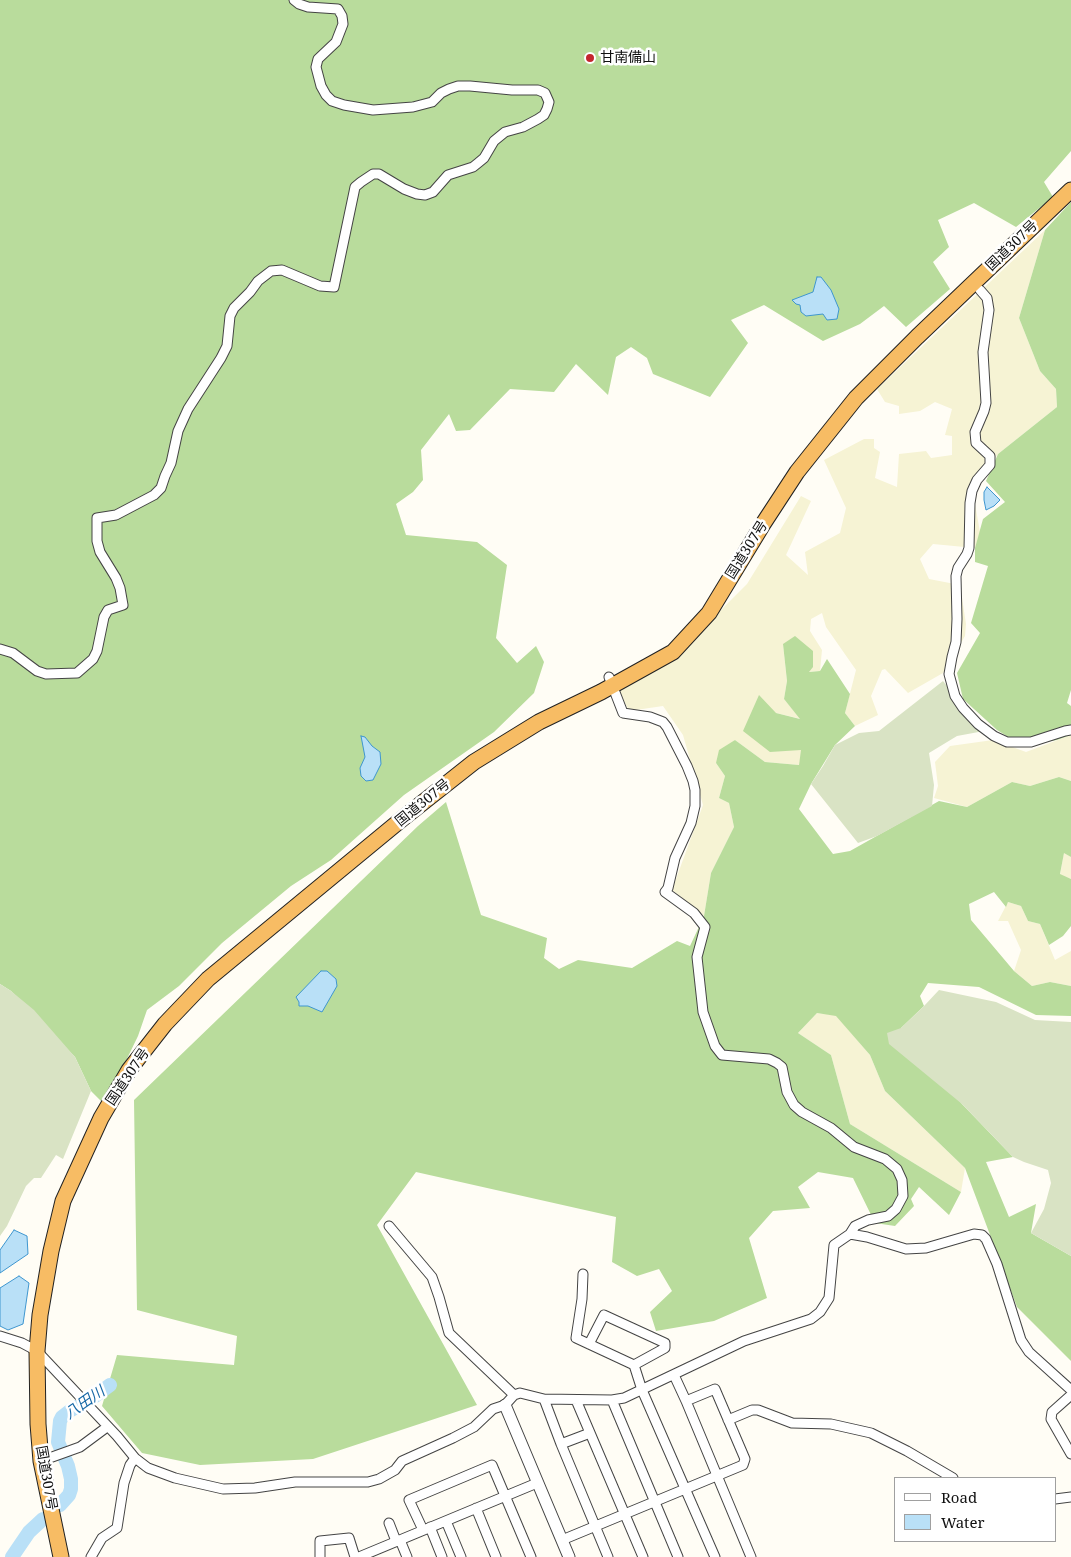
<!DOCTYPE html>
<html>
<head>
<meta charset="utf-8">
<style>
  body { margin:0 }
  #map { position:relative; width:1071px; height:1557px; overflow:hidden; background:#fffdf5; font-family:"Noto Serif",serif }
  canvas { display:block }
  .legend { position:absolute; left:894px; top:1477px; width:162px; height:65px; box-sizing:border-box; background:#fff; border:1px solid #a0a0a0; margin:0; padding:6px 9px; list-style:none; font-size:15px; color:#111 }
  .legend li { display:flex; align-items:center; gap:10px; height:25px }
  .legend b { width:25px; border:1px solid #a0a0a0 }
</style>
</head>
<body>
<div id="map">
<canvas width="1071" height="1557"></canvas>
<ul class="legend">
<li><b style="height:6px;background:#fff"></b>Road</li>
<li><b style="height:14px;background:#b9e0f7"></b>Water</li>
</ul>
</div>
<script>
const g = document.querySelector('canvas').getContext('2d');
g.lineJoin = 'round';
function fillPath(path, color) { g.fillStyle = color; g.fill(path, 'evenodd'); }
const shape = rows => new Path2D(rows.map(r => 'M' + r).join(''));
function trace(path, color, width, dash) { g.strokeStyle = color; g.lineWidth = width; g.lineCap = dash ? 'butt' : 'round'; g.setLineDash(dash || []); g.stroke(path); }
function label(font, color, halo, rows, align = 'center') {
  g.font = font + ' "Noto Serif","Noto Sans JP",serif'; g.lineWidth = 5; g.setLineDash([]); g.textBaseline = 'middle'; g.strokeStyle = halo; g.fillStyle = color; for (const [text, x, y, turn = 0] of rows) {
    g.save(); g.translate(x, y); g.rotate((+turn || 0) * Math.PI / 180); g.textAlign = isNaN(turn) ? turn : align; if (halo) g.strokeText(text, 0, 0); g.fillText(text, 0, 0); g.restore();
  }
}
const farmland = shape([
  [1045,230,1019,318,1040,371,1056,389,1057,407,998,454,978,484,975,504,980,532,975,548,933,544,920,559,929,579,960,585,966,624,965,636,943,673,908,693,885,669,882,670,871,696,878,715,855,726,845,713,856,670,826,627,822,613,811,619,810,631,822,650,820,671,808,672,783,644,787,681,784,699,801,719,776,713,802,750,799,765,765,762,735,740,716,763,725,776,719,798,729,803,734,827,711,873,704,916,672,890,703,805,683,735,663,706,629,711,619,691,658,668,679,652,747,584,801,496,811,501,786,555,808,575,805,552,840,533,846,508,824,460,864,439,874,439,874,448,880,452,875,478,897,487,899,454,926,451,931,458,952,455,952,436,945,435,952,409,935,402,920,411,899,414,899,406,885,402,877,389],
  [1071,735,1071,781,1059,777,1030,786,1012,782,967,807,934,798,938,786,935,762,950,746,993,740,1026,752],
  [1064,852,1071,857,1071,879,1060,875],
  [1008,902,1021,906,1028,921,1040,924,1055,960,1071,951,1071,986,1050,982,1032,986,1014,971,1021,950,1008,921,998,921],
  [817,1013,836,1015,870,1055,885,1091,965,1168,961,1192,850,1124,831,1055,798,1033]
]);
const forest = shape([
  [0,0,1071,0,1071,151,1044,182,1053,197,1016,227,974,203,938,220,949,247,933,262,950,289,906,327,884,306,860,324,823,341,764,305,731,320,748,343,710,397,653,374,647,358,631,347,616,357,608,395,576,364,554,392,510,389,470,430,456,431,449,414,421,450,423,480,413,492,396,504,406,535,477,542,507,565,496,638,517,663,536,646,544,662,534,693,494,732,404,795,331,860,291,886,222,943,179,986,147,1010,138,1036,121,1071,101,1101,91,1091,75,1057,11,991,0,984],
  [1071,202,1071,690,1067,703,1071,706,1071,735,1057,740,1023,746,997,730,963,699,957,673,980,633,971,623,988,566,975,562,975,548,983,519,1005,502,986,481,998,454,1057,407,1056,389,1040,371,1019,318,1045,230],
  [795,636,813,651,813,667,809,672,820,671,827,659,850,694,845,713,855,726,835,745,811,784,799,809,833,854,850,851,939,801,967,807,1012,782,1030,786,1059,777,1071,781,1071,857,1064,853,1060,874,1071,879,1071,926,1063,936,1049,945,1040,924,1028,921,1021,906,1008,902,1006,907,994,892,969,904,971,920,1014,971,1032,986,1050,982,1071,986,1071,1016,1036,1015,979,987,928,983,920,996,924,1006,901,1028,962,1104,1013,1157,986,1162,1009,1217,1036,1204,1031,1233,1071,1256,1071,1361,1017,1307,965,1168,885,1091,870,1055,836,1016,817,1013,798,1033,831,1055,850,1124,961,1192,949,1215,919,1187,911,1199,914,1206,895,1226,875,1223,853,1178,818,1172,798,1187,810,1208,773,1211,749,1238,767,1298,714,1321,656,1331,650,1312,672,1291,659,1269,637,1276,612,1262,616,1217,416,1172,377,1225,477,1405,313,1459,200,1465,142,1453,102,1406,117,1355,234,1365,237,1336,137,1310,134,1100,418,826,446,802,481,915,547,938,544,958,559,969,578,960,632,968,677,941,690,946,704,916,711,873,734,827,729,803,719,798,725,776,716,763,719,750,735,740,765,762,799,765,801,750,770,752,743,731,759,695,776,713,800,719,784,699,787,681,783,644]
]);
const cemetery = shape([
  [943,681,984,731,957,736,929,753,934,785,932,806,877,836,858,843,811,784,823,766,835,745,859,733,879,731],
  [0,984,11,991,34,1010,75,1057,91,1091,63,1159,56,1155,41,1178,34,1178,26,1186,7,1226,0,1236],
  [939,990,996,1002,1035,1020,1071,1022,1071,1256,1031,1233,1044,1209,1051,1183,1048,1170,1024,1162,1013,1157,962,1104,889,1044,887,1033,901,1028,924,1006]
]);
const water = shape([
  [817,277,821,277,831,290,839,309,837,319,827,320,823,314,806,316,801,312,800,305,796,304,792,300,813,292,817,277],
  [987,487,1000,500,994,506,986,510,984,500,984,492,987,487],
  [361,736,365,737,372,746,380,752,381,764,373,780,366,781,361,776,360,768,365,757,361,736],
  [321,971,327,971,336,979,337,986,322,1012,308,1006,299,1006,299,1002,296,997,321,971],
  [14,1230,27,1236,28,1254,0,1273,0,1250,14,1230],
  [19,1276,29,1283,23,1324,8,1330,0,1326,0,1288,19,1276]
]);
const river = shape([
  [60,1505,69,1495,71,1489,71,1479,68,1466,58,1442,60,1421,62,1417,71,1410,88,1401,110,1385],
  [12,1557,29,1532,43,1519]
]);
const minor = shape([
  [980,290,987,298,989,310,983,352,986,403,984,411,975,432,976,443,990,456,990,465,977,480,972,491,970,503,969,548,967,554,958,568,956,576,957,619,956,642,952,657,949,674,955,696,963,708,978,724,994,736,1007,742,1031,742,1065,731,1071,730],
  [0,649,13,653,37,671,46,674,77,673,93,659,97,651,104,617,108,610,123,605,120,588,116,578,100,552,97,541,97,518,116,515,154,495,161,488,165,476,171,463,178,431,188,409,221,358,227,346,230,316,234,308,250,292,258,281,271,271,282,270,320,286,334,287,354,192,355,187,361,182,373,174,379,174,404,189,417,194,425,195,433,192,448,175,473,167,478,163,484,158,494,141,505,132,523,127,538,119,544,115,547,109,549,102,545,93,538,90,512,90,470,86,458,86,449,89,441,93,432,102,413,107,373,110,344,105,332,101,326,95,321,86,316,67,318,59,336,42,343,24,342,16,338,9,308,7,299,4,294,0],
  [389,1226,432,1277,439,1297,449,1333,514,1395],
  [850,1234,867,1237,906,1249,926,1248,974,1234,982,1235,986,1239,997,1264,1021,1340,1029,1352,1071,1390],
  [583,1274,582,1299,576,1338,634,1365,642,1390,715,1557],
  [0,1336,22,1343,37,1351,117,1436,135,1458,148,1468,175,1478,223,1489,255,1488,295,1482,368,1482,379,1479,395,1470,402,1461,453,1438,474,1427,493,1409,505,1405,514,1395,520,1393,544,1399,612,1400,624,1398,744,1341,811,1319,820,1312,829,1298,834,1245,850,1234,855,1226,868,1220,888,1216,896,1209,903,1196,902,1180,897,1169,885,1159,854,1147,831,1128,802,1112,794,1105,787,1092,782,1067,777,1063,769,1059,722,1055,715,1046,703,1012,697,957,705,927,694,913,665,892,668,888,675,858,691,823,695,806,695,790,693,781,687,766,667,727,663,722,650,717,623,713,609,677],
  [589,1344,604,1315,665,1343,665,1348,634,1365],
  [674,1375,686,1401,751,1557],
  [1071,1395,1052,1412,1051,1419,1071,1454],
  [544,1399,561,1444,608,1557],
  [576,1400,643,1557],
  [612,1400,678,1557],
  [728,1420,752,1410,758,1410,792,1423,831,1424,871,1433,907,1451,953,1478],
  [561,1444,590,1433],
  [41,1461,80,1447,107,1427],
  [1055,1499,1071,1497],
  [476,1508,496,1557],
  [446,1521,461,1557],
  [389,1523,396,1541],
  [430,1527,442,1557],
  [423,1530,409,1500,492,1465,531,1557],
  [400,1540,407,1557],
  [562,1540,743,1465,745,1459,715,1389,686,1401],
  [91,1557,102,1538,117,1528,124,1483,130,1465,135,1458],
  [320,1557,320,1541,349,1538,355,1557],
  [359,1557,537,1483]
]);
const tertiary = shape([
  [505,1405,569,1557]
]);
const trunk = shape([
  [61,1557,41,1461,38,1424,37,1351,40,1315,51,1251,63,1201,101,1118,129,1070,165,1024,208,979,402,819,474,762,539,722,601,692,673,652,709,613,763,524,797,472,856,398,917,337,1071,190]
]);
const markers = [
  [590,58,5,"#c4262e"]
];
const poiNames = [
  ["甘南備山",600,58]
];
const streetNames = [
  ["国道307号",1012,246,-44],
  ["国道307号",747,550,-58],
  ["国道307号",423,803,-39],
  ["国道307号",128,1077,-56],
  ["国道307号",46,1478,80]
];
const waterNames = [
  ["八田川",85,1403,-35]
];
fillPath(farmland, '#f6f3d4');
fillPath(forest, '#b9dc9c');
fillPath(cemetery, '#d9e3c4');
fillPath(water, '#b9e0f7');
trace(water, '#3f96cf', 1);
trace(river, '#b9e0f7', 14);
trace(minor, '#444', 11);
trace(tertiary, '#444', 13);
trace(trunk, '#222', 17);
trace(minor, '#fff', 9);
trace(tertiary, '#fff', 11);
trace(trunk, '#f7bc64', 15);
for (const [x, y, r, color] of markers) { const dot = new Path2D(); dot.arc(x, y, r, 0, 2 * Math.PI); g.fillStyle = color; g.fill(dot); trace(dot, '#fff', 2); }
label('14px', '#111', '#fff', poiNames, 'left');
label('14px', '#111', '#fff', streetNames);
label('italic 15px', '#1768a6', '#fff', waterNames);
</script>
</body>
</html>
